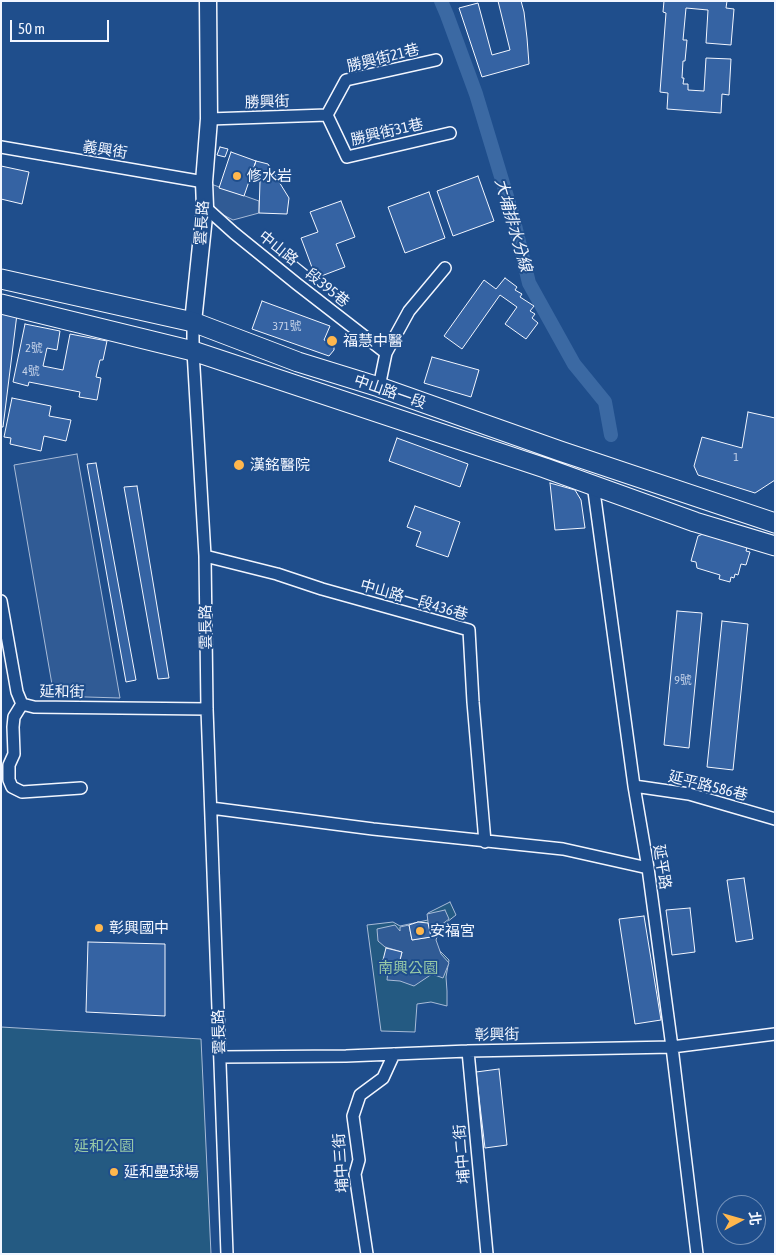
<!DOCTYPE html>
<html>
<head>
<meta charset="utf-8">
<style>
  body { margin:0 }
  #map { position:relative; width:776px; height:1255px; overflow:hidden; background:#1f4e8c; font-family:"Asap Condensed","Noto Sans TC",sans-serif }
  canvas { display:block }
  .frame { position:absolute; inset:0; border:2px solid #f2f6ff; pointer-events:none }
  .north { position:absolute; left:716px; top:1195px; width:50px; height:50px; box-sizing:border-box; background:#1f4e8c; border:1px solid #7391ba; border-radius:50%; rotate:84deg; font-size:14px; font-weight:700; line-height:20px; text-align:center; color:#f2f6ff }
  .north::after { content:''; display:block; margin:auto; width:18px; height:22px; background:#ffb74d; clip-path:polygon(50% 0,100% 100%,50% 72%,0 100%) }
  .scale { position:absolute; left:10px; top:20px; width:99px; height:22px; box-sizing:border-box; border:2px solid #f2f6ff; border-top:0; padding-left:6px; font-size:15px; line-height:18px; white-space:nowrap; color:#f2f6ff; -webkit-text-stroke:4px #1f4e8c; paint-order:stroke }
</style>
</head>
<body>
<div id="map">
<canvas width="776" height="1255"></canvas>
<div class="frame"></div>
<div class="north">北</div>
<div class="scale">50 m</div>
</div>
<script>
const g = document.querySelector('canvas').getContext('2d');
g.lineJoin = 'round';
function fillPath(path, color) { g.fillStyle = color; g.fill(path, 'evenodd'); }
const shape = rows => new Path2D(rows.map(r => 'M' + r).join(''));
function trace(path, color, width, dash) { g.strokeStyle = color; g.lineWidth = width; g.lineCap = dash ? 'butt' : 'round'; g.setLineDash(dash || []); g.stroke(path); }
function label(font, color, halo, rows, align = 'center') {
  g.font = font + ' "Asap Condensed","Noto Sans TC",sans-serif'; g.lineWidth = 4; g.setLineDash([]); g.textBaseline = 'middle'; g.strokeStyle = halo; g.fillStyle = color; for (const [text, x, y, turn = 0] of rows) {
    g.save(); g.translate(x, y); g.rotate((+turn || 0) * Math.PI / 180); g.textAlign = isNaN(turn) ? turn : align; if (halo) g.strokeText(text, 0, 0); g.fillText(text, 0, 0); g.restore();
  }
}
const green = shape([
  [450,902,456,915,438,929,433,940,438,949,449,960,446,977,447,991,447,1006,431,1002,417,1004,415,1032,381,1031,367,925,393,922,400,926,428,920,428,913,450,902],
  [1,1027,201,1039,211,1254,1,1254,1,1027]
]);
const parking = shape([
  [208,183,259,201,259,213,233,220,212,209,208,183],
  [77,454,120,698,54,696,14,465,77,454],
  [445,910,449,919,441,925,436,940,441,954,449,963,443,978,432,974,414,986,400,981,387,980,389,961,399,964,402,952,385,947,378,941,377,929,395,925,400,931,400,927,409,925,412,940,430,937,427,914,445,910]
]);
const canal = shape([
  [441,1,447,15,476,94,512,213,529,283,574,364,605,402,611,435]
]);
const building = shape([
  [498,1,521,1,524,12,527,38,529,64,482,77,459,8,478,3,492,55,510,50,498,1],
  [664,1,727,1,726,8,734,9,731,45,706,43,708,10,686,8,683,40,687,40,685,61,683,61,682,78,684,78,683,84,688,84,688,90,704,91,706,58,731,59,729,95,722,94,721,113,667,109,668,93,660,92,666,13,663,12,664,1],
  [220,147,228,149,225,157,217,155,220,147],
  [231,152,256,161,244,196,219,188,231,152],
  [256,161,268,164,289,198,287,214,259,213,260,181,250,178,256,161],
  [1,166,29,172,22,204,1,199,1,166],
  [478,176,494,221,453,236,437,191,478,176],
  [429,192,445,238,405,253,388,207,429,192],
  [341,201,355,237,336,244,345,267,316,278,301,238,318,232,310,212,341,201],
  [505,278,517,287,515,290,522,294,520,297,534,306,530,311,535,314,532,318,538,323,526,339,505,324,517,307,500,295,462,349,444,336,484,280,496,289,505,278],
  [262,301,330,326,324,340,332,343,334,346,334,350,329,356,252,329,262,301],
  [1,310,17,314,3,427,1,427,1,310],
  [25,324,60,331,57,350,47,348,43,366,63,370,70,334,107,341,103,360,100,360,96,377,101,378,97,400,79,397,80,392,29,382,28,386,13,382,25,324],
  [432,357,479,370,471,397,424,383,432,357],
  [12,398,51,406,49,416,71,420,66,441,44,436,41,451,10,444,11,438,4,437,12,398],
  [748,412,775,418,775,480,755,493,698,475,694,466,702,437,742,448,748,412],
  [397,438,468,464,460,487,389,461,397,438],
  [96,463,136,680,126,682,87,464,96,463],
  [550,483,575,490,581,500,585,528,555,530,550,483],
  [137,486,169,678,158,679,124,487,137,486],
  [415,506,460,522,448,557,416,546,421,532,407,527,415,506],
  [703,534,747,547,746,551,750,552,746,565,741,564,738,575,735,574,734,578,731,577,730,582,719,579,720,575,697,568,696,562,691,561,698,536,703,534],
  [677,611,702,613,689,748,664,745,677,611],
  [722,621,748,624,733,770,707,767,722,621],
  [744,878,753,939,736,942,727,880,744,878],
  [690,908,695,952,672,955,666,910,690,908],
  [644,916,661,1020,635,1024,619,919,644,916],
  [418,922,428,923,431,937,412,940,409,925,418,922],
  [88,942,165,944,165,1016,86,1012,88,942],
  [386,948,402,952,399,964,383,960,386,948],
  [499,1069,507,1145,485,1148,476,1072,499,1069]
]);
const street = shape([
  [327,115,347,157,450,133],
  [327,115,346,80,436,60],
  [209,119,327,115],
  [1,147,204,182],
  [205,207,234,233,297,284,386,353],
  [193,322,193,351,205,556,207,709,227,1254],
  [379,387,386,353,409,311,445,268],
  [593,484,634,786,648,868,672,1047,697,1254],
  [205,556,277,574,322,589,469,630,473,702,485,842],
  [1,601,17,692,22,704,34,707,207,709],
  [22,704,14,717,13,727,14,754,9,765,9,780,12,787,22,792,81,788],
  [634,786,689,794,775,819],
  [211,808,373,829,563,849,648,868],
  [468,1051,487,1254],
  [220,1057,346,1056,468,1051,672,1047,775,1034],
  [367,1254,355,1174,359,1160,353,1116,360,1095,383,1078,394,1054]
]);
const secondary = shape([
  [193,322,205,207,204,182,209,119,208,1]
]);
const primary = shape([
  [1,279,193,322,298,362,379,387,560,451,775,523],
  [1,304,193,351,545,468,695,522,775,546]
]);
const markers = [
  [237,176,5,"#ffb74d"],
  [332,341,6,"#ffb74d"],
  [239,465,6,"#ffb74d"],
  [99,928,5,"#ffb74d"],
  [420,931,5,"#ffb74d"],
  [114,1172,5,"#ffb74d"]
];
const numberNames = [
  ["371號",287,326],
  ["2號",34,348],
  ["4號",31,371],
  ["1",736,457],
  ["9號",683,680]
];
const streetNames = [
  ["勝興街21巷",383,58,-14],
  ["勝興街",267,102,-2],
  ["勝興街31巷",387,132,-13],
  ["義興街",105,150,9],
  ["雲長路",202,223,-86],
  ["中山路一段395巷",304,269,39],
  ["中山路一段",390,392,19],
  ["中山路一段436巷",414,600,16],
  ["雲長路",206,627,-91],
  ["延和街",62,692,1],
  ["延平路586巷",708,786,14],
  ["延平路",662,867,81],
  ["雲長路",219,1032,-92],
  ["彰興街",497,1035,-1],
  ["埔中二街",462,1154,-95],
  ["埔中三街",341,1163,-94]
];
const poiNames = [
  ["修水岩",247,176],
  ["福慧中醫",343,341],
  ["漢銘醫院",250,465],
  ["彰興國中",109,928],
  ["安福宮",430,931],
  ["延和壘球場",124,1172]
];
const parkNames = [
  ["南興公園",408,968],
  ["延和公園",104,1146]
];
const waterNames = [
  ["大埔排水分線",513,225,74]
];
fillPath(green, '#245a82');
trace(green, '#a8bbd7', 1);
fillPath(parking, '#305b95');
trace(parking, '#a8bbd7', 1);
trace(canal, '#3b69a3', 14);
fillPath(building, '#3563a3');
trace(building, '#f2f6ff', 1);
trace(street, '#f2f6ff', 14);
trace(secondary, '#f2f6ff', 19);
trace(primary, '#f2f6ff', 21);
trace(street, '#1f4e8c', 11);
trace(secondary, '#1f4e8c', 16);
trace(primary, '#1f4e8c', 19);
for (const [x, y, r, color] of markers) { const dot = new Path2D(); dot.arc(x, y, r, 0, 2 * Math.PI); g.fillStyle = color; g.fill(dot); trace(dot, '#1f4e8c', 2); }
label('12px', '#c3d1e8', null, numberNames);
label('15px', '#f2f6ff', '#1f4e8c', streetNames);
label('15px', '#f2f6ff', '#1f4e8c', poiNames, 'left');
label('15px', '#97c8a6', '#1f4e8c', parkNames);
label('italic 16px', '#f2f6ff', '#1f4e8c', waterNames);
</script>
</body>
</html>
